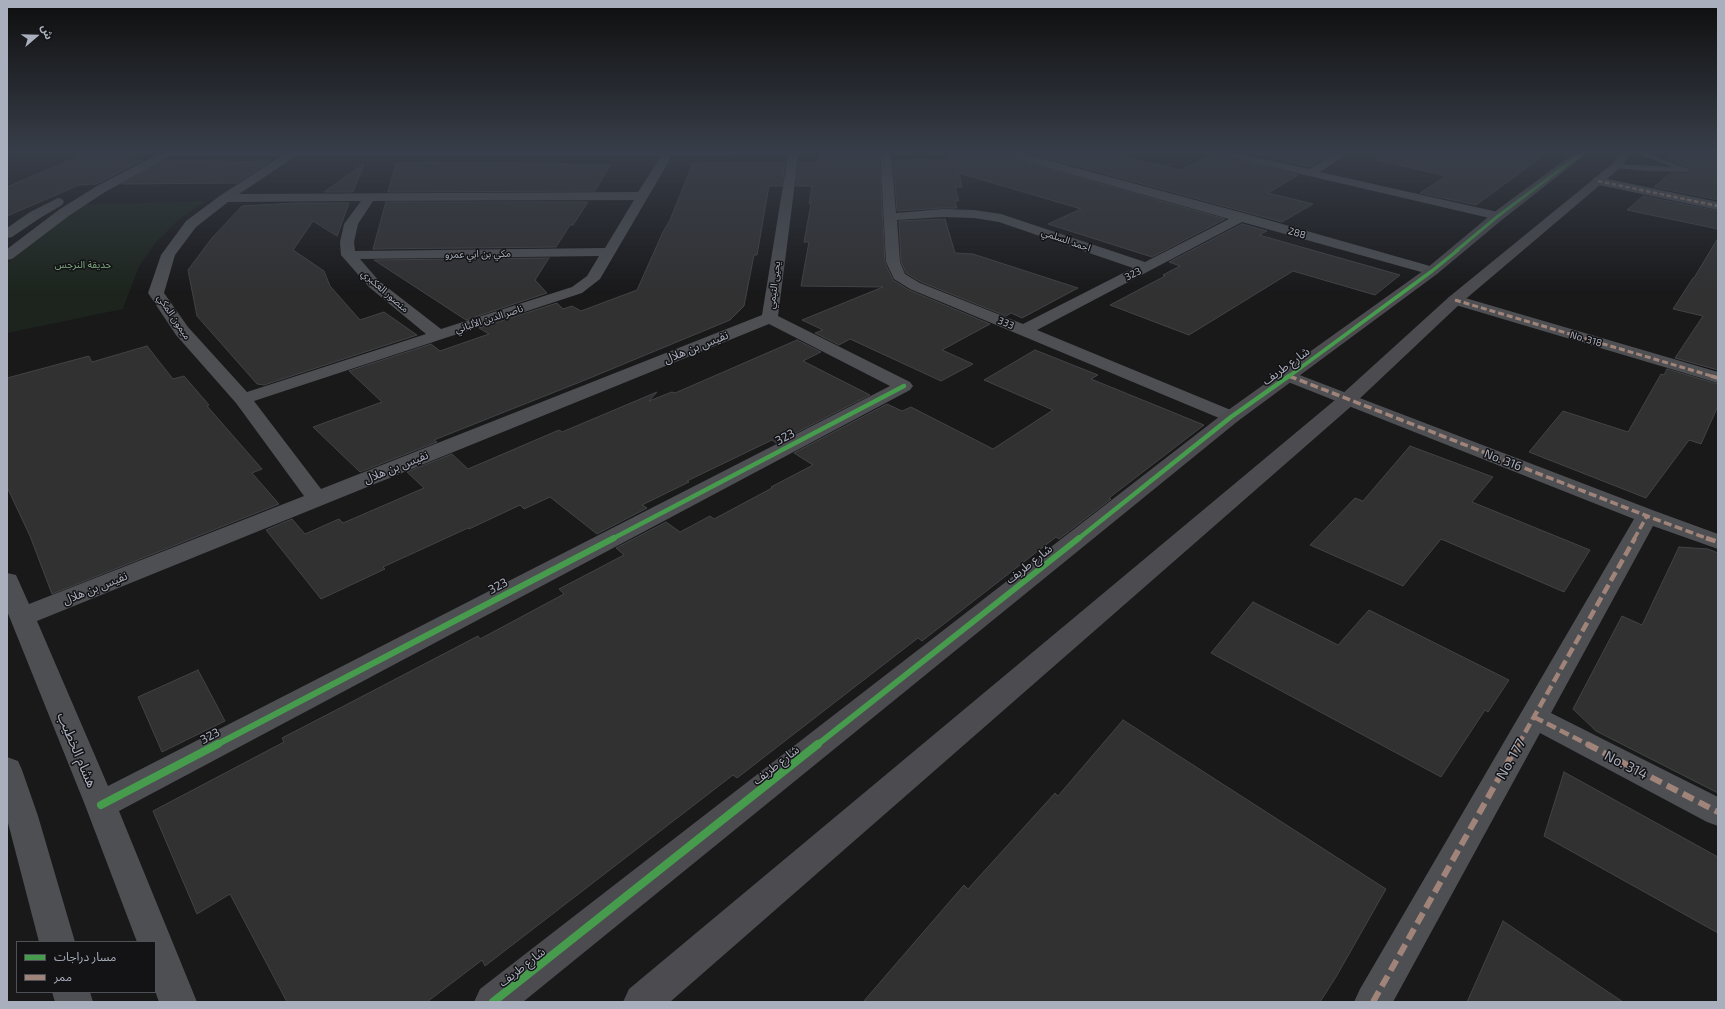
<!DOCTYPE html>
<html>
<head>
<meta charset="utf-8">
<style>
  body { margin:0 }
  #map { position:relative; width:1725px; height:1009px; overflow:hidden; background:#19191a; font-family:"Exo 2","Noto Sans Arabic",sans-serif }
  canvas { display:block }
  .frame { position:absolute; inset:0; border:8px solid #a9afbc; pointer-events:none }
  .legend { position:absolute; left:16px; top:941px; width:140px; height:52px; box-sizing:border-box; background:#131316; border:1px solid #4f5158; margin:0; padding:5px 7px; list-style:none; font-size:12px; color:#a9afbc }
  .legend li { display:flex; align-items:center; gap:8px; height:20px }
  .legend b { width:20px; border:1px solid #4f5158 }
  .north { position:absolute; left:16px; top:16px; width:40px; height:40px; -webkit-text-stroke:3px #131316; paint-order:stroke; rotate:70deg; font-size:11px; font-weight:700; line-height:16px; text-align:center; color:#a9afbc }
  .north::after { content:''; display:block; margin:auto; width:14px; height:18px; background:#a9afbc; clip-path:polygon(50% 0,100% 100%,50% 72%,0 100%) }
</style>
</head>
<body>
<div id="map">
<canvas width="1725" height="1009"></canvas>
<div class="frame"></div>
<ul class="legend">
<li><b style="height:5px;background:#469c4c"></b>مسار دراجات</li>
<li><b style="height:5px;background:#a18479"></b>ممر</li>
</ul>
<div class="north">ش</div>
</div>
<script>
const g = document.querySelector('canvas').getContext('2d');
g.lineJoin = 'round';
function fillPath(path, color) { g.fillStyle = color; g.fill(path, 'evenodd'); }
const shape = rows => new Path2D(rows.map(r => 'M' + r).join(''));
function trace(path, color, width, dash) { g.strokeStyle = color; g.lineWidth = width; g.lineCap = dash ? 'butt' : 'round'; g.setLineDash(dash || []); g.stroke(path); }
function label(font, color, halo, rows, align = 'center') {
  g.font = font + ' "Exo 2","Noto Sans Arabic",sans-serif'; g.lineWidth = 3; g.setLineDash([]); g.textBaseline = 'middle'; g.strokeStyle = halo; g.fillStyle = color; for (const [text, x, y, turn = 0] of rows) {
    g.save(); g.translate(x, y); g.rotate((+turn || 0) * Math.PI / 180); g.textAlign = isNaN(turn) ? turn : align; if (halo) g.strokeText(text, 0, 0); g.fillText(text, 0, 0); g.restore();
  }
}
const green = shape([
  [206,201,179,219,157,241,139,266,123,309,7,333,7,264,26,246,83,205]
]);
const building = shape([
  [820,151,879,151,885,263,893,280,909,290,990,324,942,350,973,364,941,381,850,339,839,345,815,333,823,330,802,320,883,287,801,286,809,242,804,242,811,204,809,204,812,186,796,186,799,162,817,162,820,151],
  [949,151,994,151,996,154,1225,219,1152,257,1048,224,1081,209,959,173,962,187,955,187,959,201,955,201,957,208,943,208,897,211,893,159,948,160,949,151],
  [1021,151,1104,151,1180,170,1213,154,1298,175,1268,193,1313,204,1282,222,1021,151],
  [1239,151,1336,151,1309,167,1239,151],
  [1377,151,1550,151,1476,205,1420,193,1446,176,1376,160,1377,151],
  [1674,151,1683,151,1718,158,1718,200,1654,187,1671,173,1687,174,1692,170,1692,169,1665,158,1674,151],
  [88,152,139,153,123,160,143,160,97,184,79,185,7,216,7,187,88,152],
  [166,160,228,161,226,162,270,161,237,183,122,184,166,160],
  [410,162,561,163,559,164,610,165,595,191,388,192,396,163,410,162],
  [741,162,785,162,782,186,769,186,757,255,754,255,744,306,730,320,585,380,434,440,437,442,360,472,313,427,382,402,349,371,431,344,440,351,489,334,479,328,557,303,563,309,572,306,581,311,637,290,663,232,670,220,693,163,741,162],
  [364,164,353,192,324,192,364,164],
  [1643,196,1718,211,1718,229,1627,210,1643,196],
  [386,202,588,202,573,225,570,225,556,247,373,249,386,202],
  [296,203,349,203,337,236,313,221,293,250,324,271,330,286,360,320,384,312,417,335,264,385,257,384,197,316,188,270,212,238,242,206,296,203],
  [945,219,955,253,973,254,1078,288,1022,318,1011,313,1006,316,921,282,906,273,901,262,899,221,945,219],
  [1242,224,1267,231,1259,235,1400,275,1375,295,1293,271,1189,335,1110,305,1165,276,1163,275,1180,266,1169,262,1242,224],
  [1718,238,1718,370,1675,358,1703,316,1673,309,1693,278,1694,278,1718,238],
  [549,258,535,280,547,293,466,320,374,260,549,258],
  [797,340,821,352,803,361,870,395,776,443,772,440,687,481,689,482,642,505,647,508,597,534,550,497,524,509,520,505,469,529,468,528,383,567,385,569,321,599,266,530,292,519,305,534,339,519,343,523,424,488,407,472,452,454,468,469,559,430,562,432,657,392,649,401,672,392,675,393,797,340],
  [147,346,173,379,184,376,209,405,207,406,262,469,252,473,279,504,52,594,30,536,7,487,7,378,89,356,92,362,147,346],
  [1035,350,1098,375,1091,379,1204,425,1109,498,1111,499,1059,539,1056,537,922,641,918,638,737,778,733,775,485,966,482,960,427,1002,287,1002,230,894,197,914,153,811,284,742,282,738,340,708,478,636,480,639,564,594,559,589,624,555,616,548,666,522,680,532,710,516,714,519,772,488,771,487,813,465,794,453,887,404,902,411,911,407,993,449,1053,410,984,380,1035,350],
  [1667,369,1718,384,1718,406,1701,444,1689,440,1646,498,1529,452,1563,411,1628,432,1661,374,1664,375,1667,369],
  [1410,446,1493,477,1472,502,1590,550,1564,592,1441,539,1403,586,1310,545,1355,498,1363,501,1410,446],
  [1679,547,1708,549,1718,553,1718,793,1596,731,1573,709,1622,616,1642,625,1679,547],
  [1253,602,1338,645,1369,610,1509,680,1488,712,1485,710,1441,777,1211,653,1253,602],
  [198,670,225,721,162,752,138,697,198,670],
  [1123,720,1386,889,1336,977,1320,1002,863,1002,964,885,968,889,1055,793,1058,796,1123,720],
  [1564,772,1718,857,1718,933,1544,836,1564,772],
  [1503,921,1623,1002,1467,1002,1503,921]
]);
const lane = shape([
  [1630,151,1642,151,1691,170,1687,172,1648,171,1613,168,1613,164,1616,164,1672,167,1630,151]
]);
const street = shape([
  [164,151,799,151,778,316,910,382,913,386,910,390,119,811,197,1002,159,1002,155,991,155,942,137,942,85,805,7,611,7,573,16,575,29,604,304,496,236,403,176,335,148,293,161,255,186,221,221,195,281,156,171,156,105,192,70,215,12,259,7,260,7,249,60,209,97,186,164,151],
  [788,155,762,315,321,489,254,401,582,293,600,279,672,156,788,155],
  [296,156,661,156,638,192,239,194,296,156],
  [634,200,605,248,355,251,354,242,358,224,373,201,634,200],
  [361,201,344,224,340,242,341,255,369,287,426,334,247,392,188,327,164,293,175,255,196,227,228,202,361,201],
  [599,256,587,276,572,287,441,329,379,281,360,259,599,256],
  [769,324,890,386,108,786,37,621,769,324],
  [880,151,891,151,896,213,943,209,974,210,1001,214,1145,262,1229,219,996,153,995,151,1014,151,1247,214,1437,268,1439,271,1437,274,1432,275,1242,222,1037,330,1238,413,1241,417,1238,421,1231,423,910,289,894,279,886,262,880,151],
  [943,217,974,218,999,222,1133,268,1023,324,920,283,905,274,900,262,897,220,943,217],
  [1210,151,1231,151,1309,169,1339,151,1352,151,1320,172,1498,212,1503,213,1505,216,1503,219,1498,220,1215,154,1210,151],
  [1598,177,1718,202,1718,210,1594,184,1592,181,1594,178,1598,177],
  [58,198,62,199,64,202,62,205,40,218,12,237,7,238,7,228,30,212,58,198],
  [1455,295,1718,372,1718,383,1449,303,1447,300,1449,297,1455,295],
  [1289,371,1655,511,1718,534,1718,549,1653,526,1551,713,1718,797,1718,826,1707,822,1540,733,1393,1002,1354,1002,1360,989,1634,519,1283,380,1280,376,1283,372,1289,371],
  [7,757,18,761,22,770,38,816,75,942,39,942,7,819,7,757],
  [52,992,90,992,93,1002,55,1002,52,992]
]);
const secondary = shape([
  [1577,151,1590,151,1503,219,1437,274,1238,421,523,1002,474,1002,480,989,1224,413,1427,268,1493,213,1577,151],
  [1622,151,1633,151,1620,168,1461,303,1355,403,670,1002,623,1002,629,989,1341,395,1449,297,1612,164,1622,151],
  [1712,151,1718,151,1718,155,1714,154,1712,151]
]);
const quietFar4 = shape([
  [1598,181,1718,206]
]);
const quietFar3 = shape([
  [1455,300,1715,377],
  [1289,376,1291,377]
]);
const quietFar2 = shape([
  [1289,376,1647,516,1709,539],
  [1711,376,1718,378],
  [1634,539,1647,516]
]);
const quietFar1 = shape([
  [1706,538,1718,542],
  [1534,717,1589,745],
  [1518,745,1635,538]
]);
const quiet = shape([
  [1587,744,1718,812],
  [1373,1002,1518,744]
]);
const cyclewayFar4 = shape([
  [1456,251,1498,216,1585,151]
]);
const cyclewayFar3 = shape([
  [1288,377,1432,271,1458,250]
]);
const cyclewayFar2 = shape([
  [612,539,904,386],
  [1078,539,1231,417,1289,376]
]);
const cyclewayFar1 = shape([
  [216,745,614,538],
  [817,745,1079,538]
]);
const cycleway = shape([
  [101,805,218,744],
  [493,1002,818,744]
]);
const farStreetnames = [
  ["288",1297,233,16],
  ["احمد السلمي",1066,240,19],
  ["مكي بن ابي عمرو",478,254,-1],
  ["323",1133,274,-27],
  ["يحيى التيمي",774,285,-83],
  ["منصور العكبري",385,291,41],
  ["ميمون المكي",174,317,56],
  ["ناصر الدين الألباني",489,319,-18],
  ["333",1006,323,22],
  ["No. 318",1586,339,16]
];
const farParknames = [
  ["حديقة النرجس",83,265]
];
const streetNames = [
  ["نفيس بن هلال",696,347,-22],
  ["شارع طريف",1286,366,-36],
  ["323",785,437,-28],
  ["No. 316",1503,460,21],
  ["نفيس بن هلال",396,467,-22],
  ["شارع طريف",1029,564,-38],
  ["323",498,586,-28],
  ["نفيس بن هلال",95,588,-22],
  ["323",210,736,-28],
  ["شارع طريف",776,765,-38],
  ["شارع طريف",522,967,-38]
];
const nearStreetnames = [
  ["هشام الخطيب",77,750,67],
  ["No. 177",1511,759,-60],
  ["No. 314",1626,765,27]
];
fillPath(green, '#1c241d');
fillPath(building, '#313132');
trace(building, '#424346', 1);
fillPath(lane, '#4d4f53');
fillPath(street, '#4d4f53');
fillPath(secondary, '#4c4c50');
trace(quietFar4, '#a18479', 2.5, [4.5, 2.5]);
trace(quietFar3, '#a18479', 3, [6, 3]);
trace(quietFar2, '#a18479', 3.5, [8, 3.5]);
trace(quietFar1, '#a18479', 4.5, [10, 4.5]);
trace(quiet, '#a18479', 6, [12, 6]);
trace(cyclewayFar4, '#469c4c', 3);
trace(cyclewayFar3, '#469c4c', 3.5);
trace(cyclewayFar2, '#469c4c', 4.5);
trace(cyclewayFar1, '#469c4c', 6);
trace(cycleway, '#469c4c', 8);
const sky = g.createLinearGradient(0, 0, 0, 293);
sky.addColorStop(0, '#0e0e0e');
sky.addColorStop(0.52, '#383e49');
sky.addColorStop(1, '#383e4900');
g.fillStyle = sky;
g.fillRect(0, 0, 1725, 293);
label('10px', '#a9afbc', '#131316', farStreetnames);
label('10px', '#7ea880', '#131316', farParknames);
label('12px', '#a9afbc', '#131316', streetNames);
label('14px', '#a9afbc', '#131316', nearStreetnames);
</script>
</body>
</html>
